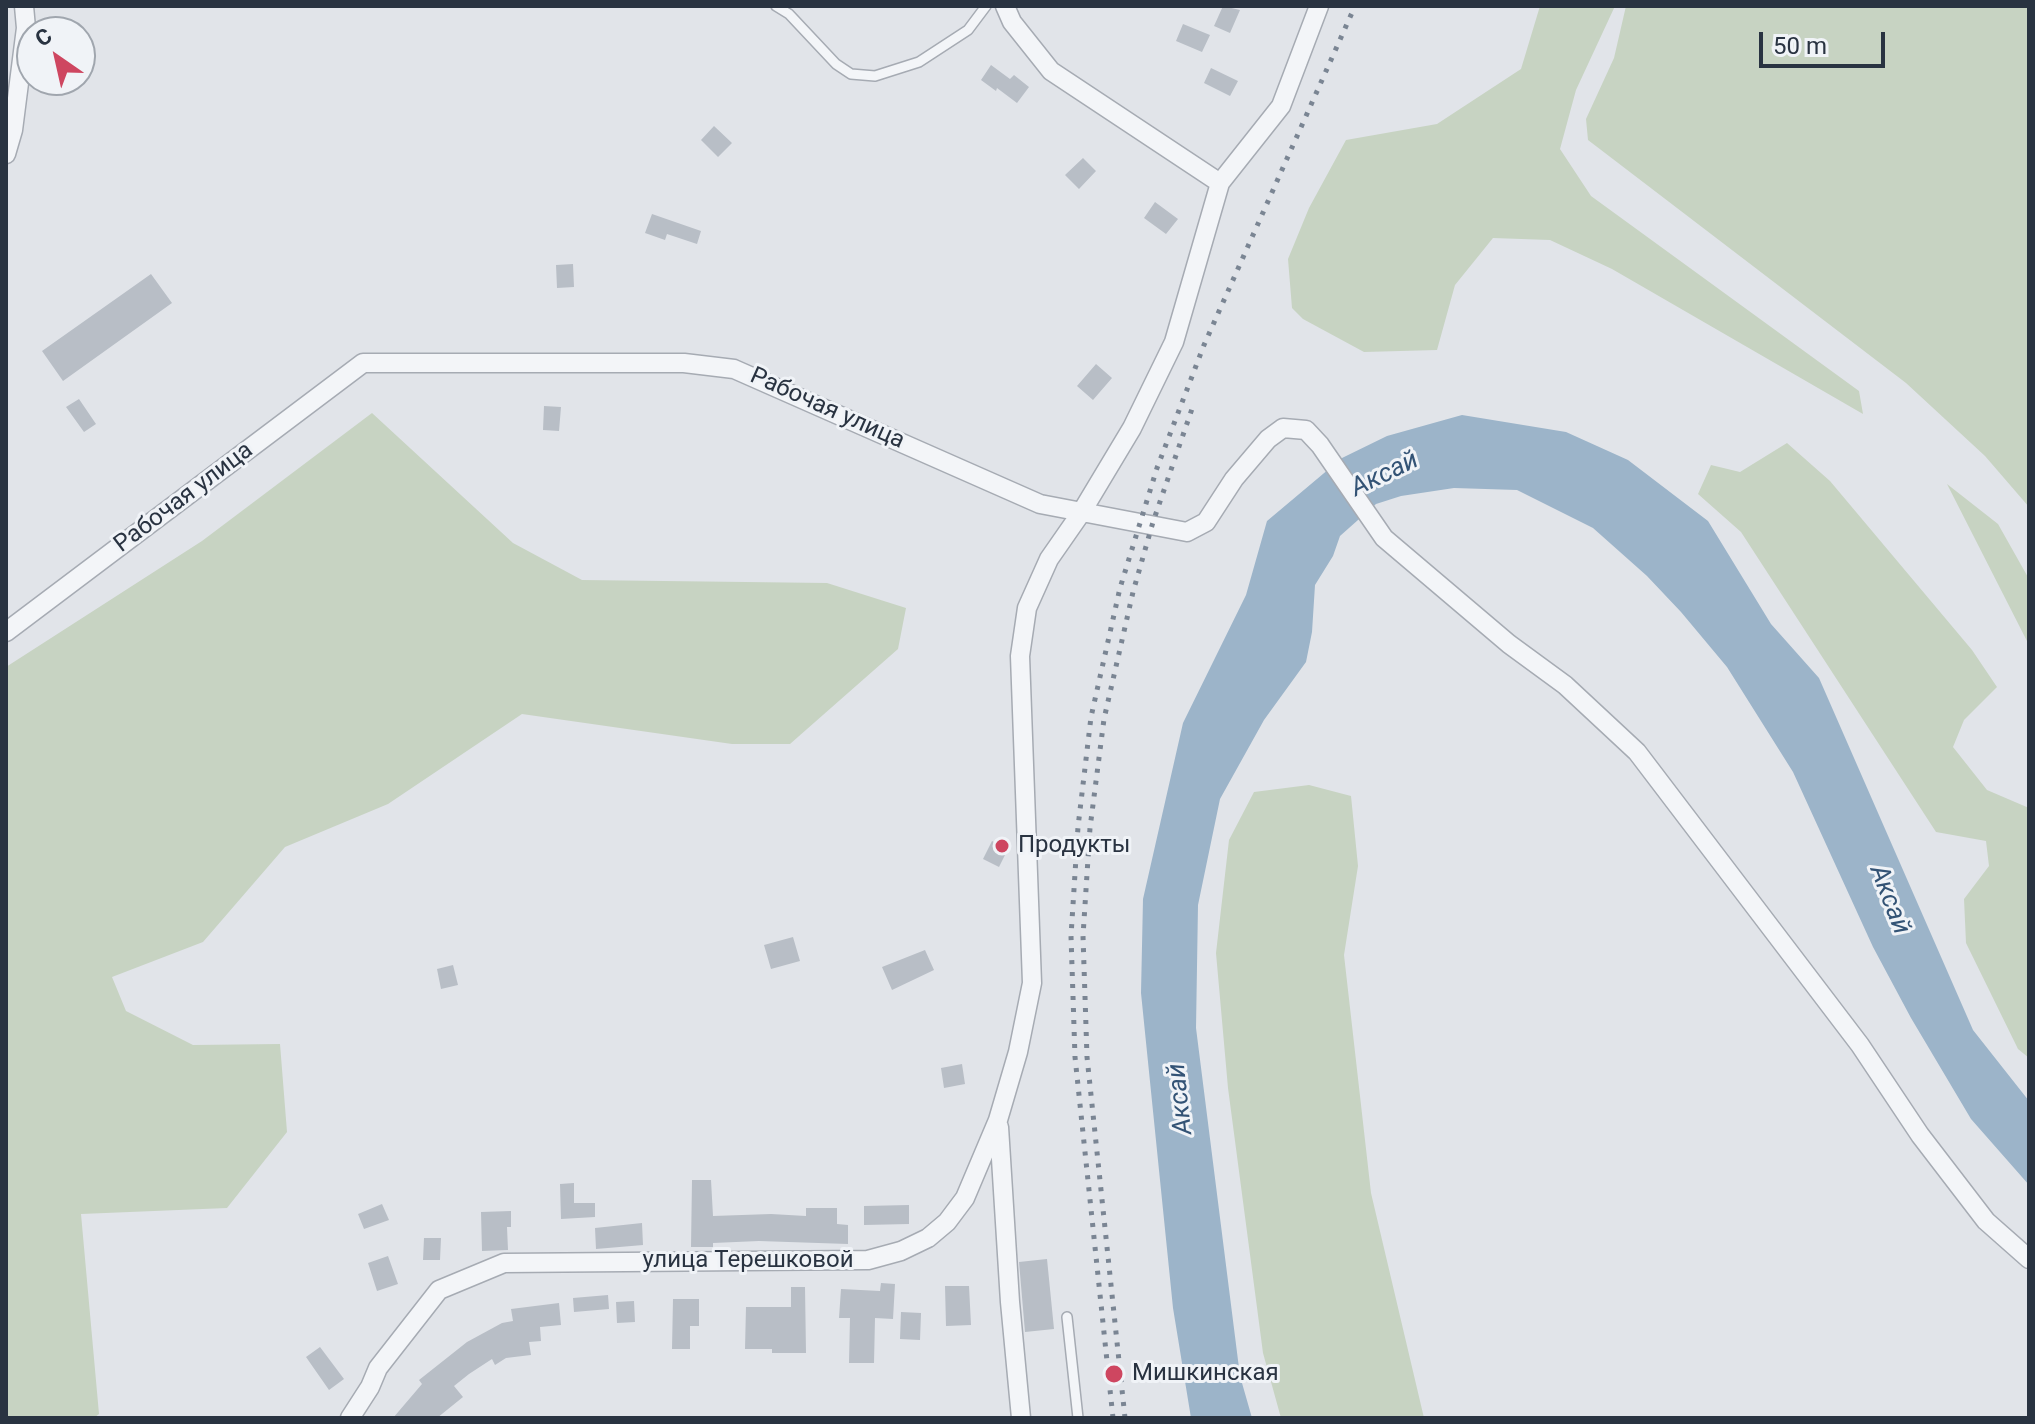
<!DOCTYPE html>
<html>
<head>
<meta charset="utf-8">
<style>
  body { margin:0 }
  #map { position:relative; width:2035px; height:1424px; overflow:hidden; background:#e1e4e9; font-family:Roboto,sans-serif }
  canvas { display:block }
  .frame { position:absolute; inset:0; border:8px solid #293341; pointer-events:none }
  .north { position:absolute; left:16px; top:16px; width:80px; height:80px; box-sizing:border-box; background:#f0f3f7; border:2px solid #a0a6ae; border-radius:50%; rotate:326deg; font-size:22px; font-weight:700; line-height:32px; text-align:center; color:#293341 }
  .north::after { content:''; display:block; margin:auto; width:28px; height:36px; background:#ce4660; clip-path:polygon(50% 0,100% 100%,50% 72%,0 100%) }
  .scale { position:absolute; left:1759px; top:32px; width:126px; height:36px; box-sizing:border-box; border:4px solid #293341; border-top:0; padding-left:10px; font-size:24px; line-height:28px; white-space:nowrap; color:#293341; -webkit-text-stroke:6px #f0f3f7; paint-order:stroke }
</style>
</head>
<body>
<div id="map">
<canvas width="2035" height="1424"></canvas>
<div class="frame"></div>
<div class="north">С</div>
<div class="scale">50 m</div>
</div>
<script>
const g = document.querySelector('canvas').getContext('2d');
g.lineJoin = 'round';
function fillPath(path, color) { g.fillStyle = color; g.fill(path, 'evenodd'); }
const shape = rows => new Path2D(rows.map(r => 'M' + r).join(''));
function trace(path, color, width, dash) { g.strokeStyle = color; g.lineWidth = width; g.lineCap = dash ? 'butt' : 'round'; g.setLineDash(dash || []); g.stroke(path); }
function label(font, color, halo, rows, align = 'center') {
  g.font = font + ' Roboto,sans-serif'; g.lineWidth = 6; g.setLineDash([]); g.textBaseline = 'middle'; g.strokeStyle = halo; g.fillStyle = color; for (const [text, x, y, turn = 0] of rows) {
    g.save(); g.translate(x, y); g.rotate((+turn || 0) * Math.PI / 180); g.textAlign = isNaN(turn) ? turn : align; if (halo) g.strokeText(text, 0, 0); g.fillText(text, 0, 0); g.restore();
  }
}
const green = shape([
  [1540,6,1615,6,1576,90,1560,149,1591,196,1859,391,1863,414,1612,269,1550,240,1493,238,1455,285,1437,350,1364,352,1303,319,1292,308,1288,259,1309,208,1346,140,1437,124,1521,69],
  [1626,6,2029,6,2029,507,1985,456,1906,383,1588,140,1586,119,1614,58],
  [372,413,513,543,582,580,827,583,906,608,898,649,790,744,732,744,522,714,388,804,285,847,203,942,112,977,126,1011,193,1045,280,1044,287,1132,227,1208,81,1214,99,1414,94,1418,6,1418,6,667,202,541],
  [1787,443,1830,481,1972,650,1997,687,1964,720,1953,747,1987,790,2029,808,2029,1058,2018,1049,1966,943,1964,899,1989,866,1986,841,1936,832,1741,532,1698,494,1711,465,1740,472],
  [1947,484,1998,524,2029,579,2029,645],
  [1309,785,1351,796,1358,866,1344,955,1371,1193,1424,1418,1281,1418,1263,1353,1228,1088,1216,953,1229,840,1254,792]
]);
const water = shape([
  [1462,415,1566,432,1628,460,1708,521,1771,624,1819,678,1973,1030,2029,1101,2029,1185,1971,1119,1911,1018,1873,947,1793,772,1727,667,1681,612,1647,576,1593,528,1517,490,1454,488,1401,496,1376,504,1340,536,1333,556,1315,585,1312,632,1306,662,1264,720,1220,799,1198,905,1196,1028,1240,1376,1252,1418,1191,1418,1173,1308,1141,993,1143,899,1183,723,1246,595,1267,521,1342,458,1387,436]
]);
const building = shape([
  [1223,6,1240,10,1230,33,1214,26],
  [1183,24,1210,35,1202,52,1176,41],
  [991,65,1010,79,1014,75,1029,87,1017,103,997,88,996,91,981,80],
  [1211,68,1238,81,1230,96,1204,83],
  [714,126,732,143,718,157,701,140],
  [1083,158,1096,171,1079,189,1065,175],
  [1155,202,1178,219,1166,234,1144,218],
  [652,214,701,231,697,244,667,234,665,240,645,233],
  [573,264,574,287,557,288,556,265],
  [151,274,172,303,63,381,42,351],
  [1096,364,1112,378,1093,400,1077,386],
  [79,399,96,424,84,432,66,407],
  [544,406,561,407,559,431,543,430],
  [992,841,1008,849,999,867,983,859],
  [793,937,800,961,771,969,764,945],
  [925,950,934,970,892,990,882,967],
  [453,965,458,985,441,989,437,969],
  [962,1064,965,1084,944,1088,941,1068],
  [692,1180,711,1180,713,1216,771,1214,806,1216,806,1208,837,1208,837,1224,848,1225,848,1244,759,1241,713,1243,713,1247,691,1247],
  [574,1183,574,1203,595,1203,595,1217,561,1219,560,1184],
  [382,1204,389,1220,364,1229,358,1214],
  [909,1205,909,1224,864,1225,864,1206],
  [511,1211,511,1227,507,1227,508,1250,482,1251,481,1212],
  [642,1223,643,1245,596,1249,595,1228],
  [424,1238,441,1238,440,1260,423,1260],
  [388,1256,398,1284,377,1291,368,1263],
  [1047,1259,1054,1329,1025,1332,1019,1262],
  [881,1283,895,1284,893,1319,875,1318,874,1363,849,1363,850,1318,839,1318,841,1289,880,1291],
  [945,1286,969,1286,971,1325,946,1326],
  [791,1287,805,1287,806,1353,772,1353,772,1349,745,1349,746,1307,791,1307],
  [608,1295,609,1309,574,1312,573,1298],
  [673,1299,699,1299,699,1326,690,1326,690,1349,672,1349],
  [634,1301,635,1322,617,1323,616,1302],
  [559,1303,561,1325,540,1327,541,1341,529,1342,531,1355,506,1358,495,1365,492,1359,469,1374,454,1386,463,1397,437,1418,393,1418,422,1384,419,1380,467,1342,502,1323,513,1321,511,1309],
  [901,1312,921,1313,920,1340,900,1339],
  [320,1347,344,1379,329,1390,306,1357]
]);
const lane = shape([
  [776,6,789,14,836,64,851,74,875,76,919,62,968,30,986,6],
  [1067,1317,1078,1418]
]);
const street = shape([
  [1005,6,1012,22,1051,71,1220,183],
  [6,154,13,130,26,28,24,6],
  [6,632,363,363,684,363,734,369,1040,504,1187,532,1206,522,1234,479,1268,439,1283,428,1306,430,1320,445,1384,538,1509,644,1565,685,1637,752,1860,1045,1920,1135,1986,1221,2029,1259],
  [999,1127,1010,1302,1021,1418],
  [350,1418,370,1387,378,1368,439,1290,504,1263,868,1260,901,1251,928,1238,947,1222,965,1198,998,1120,1018,1052,1032,983,1020,656,1027,608,1049,559,1081,513,1132,428,1174,342,1220,183,1281,106,1319,6]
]);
const rail = shape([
  [1113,1418,1075,1057,1071,936,1078,827,1091,717,1120,588,1157,468,1204,345,1355,6],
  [1125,1418,1087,1057,1083,936,1090,828,1104,719,1133,592,1153,522,1193,406]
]);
const markers = [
  [1002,846,8,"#ce4660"],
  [1114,1374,10,"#ce4660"]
];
const streetNames = [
  ["Рабочая улица",827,409,24],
  ["Рабочая улица",184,498,-37],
  ["улица Терешковой",748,1261]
];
const poiNames = [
  ["Продукты",1018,846],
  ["Мишкинская",1132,1374]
];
const waterNames = [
  ["Аксай",1385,475,-26],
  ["Аксай",1889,900,69],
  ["Аксай",1181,1099,-96]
];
fillPath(green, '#c7d3c2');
fillPath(water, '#9cb4c9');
fillPath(building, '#b8bec6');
trace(lane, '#a6abb3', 12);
trace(street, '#a6abb3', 21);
trace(lane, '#f3f5f8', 9);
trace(street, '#f3f5f8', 18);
trace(rail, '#7a8593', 5, [4, 8]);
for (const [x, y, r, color] of markers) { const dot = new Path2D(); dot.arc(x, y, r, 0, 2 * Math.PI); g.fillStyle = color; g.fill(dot); trace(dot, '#f0f3f7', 3); }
label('24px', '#293341', '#f0f3f7', streetNames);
label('24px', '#293341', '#f0f3f7', poiNames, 'left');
label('italic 26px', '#335375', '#f0f3f7', waterNames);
</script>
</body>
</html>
